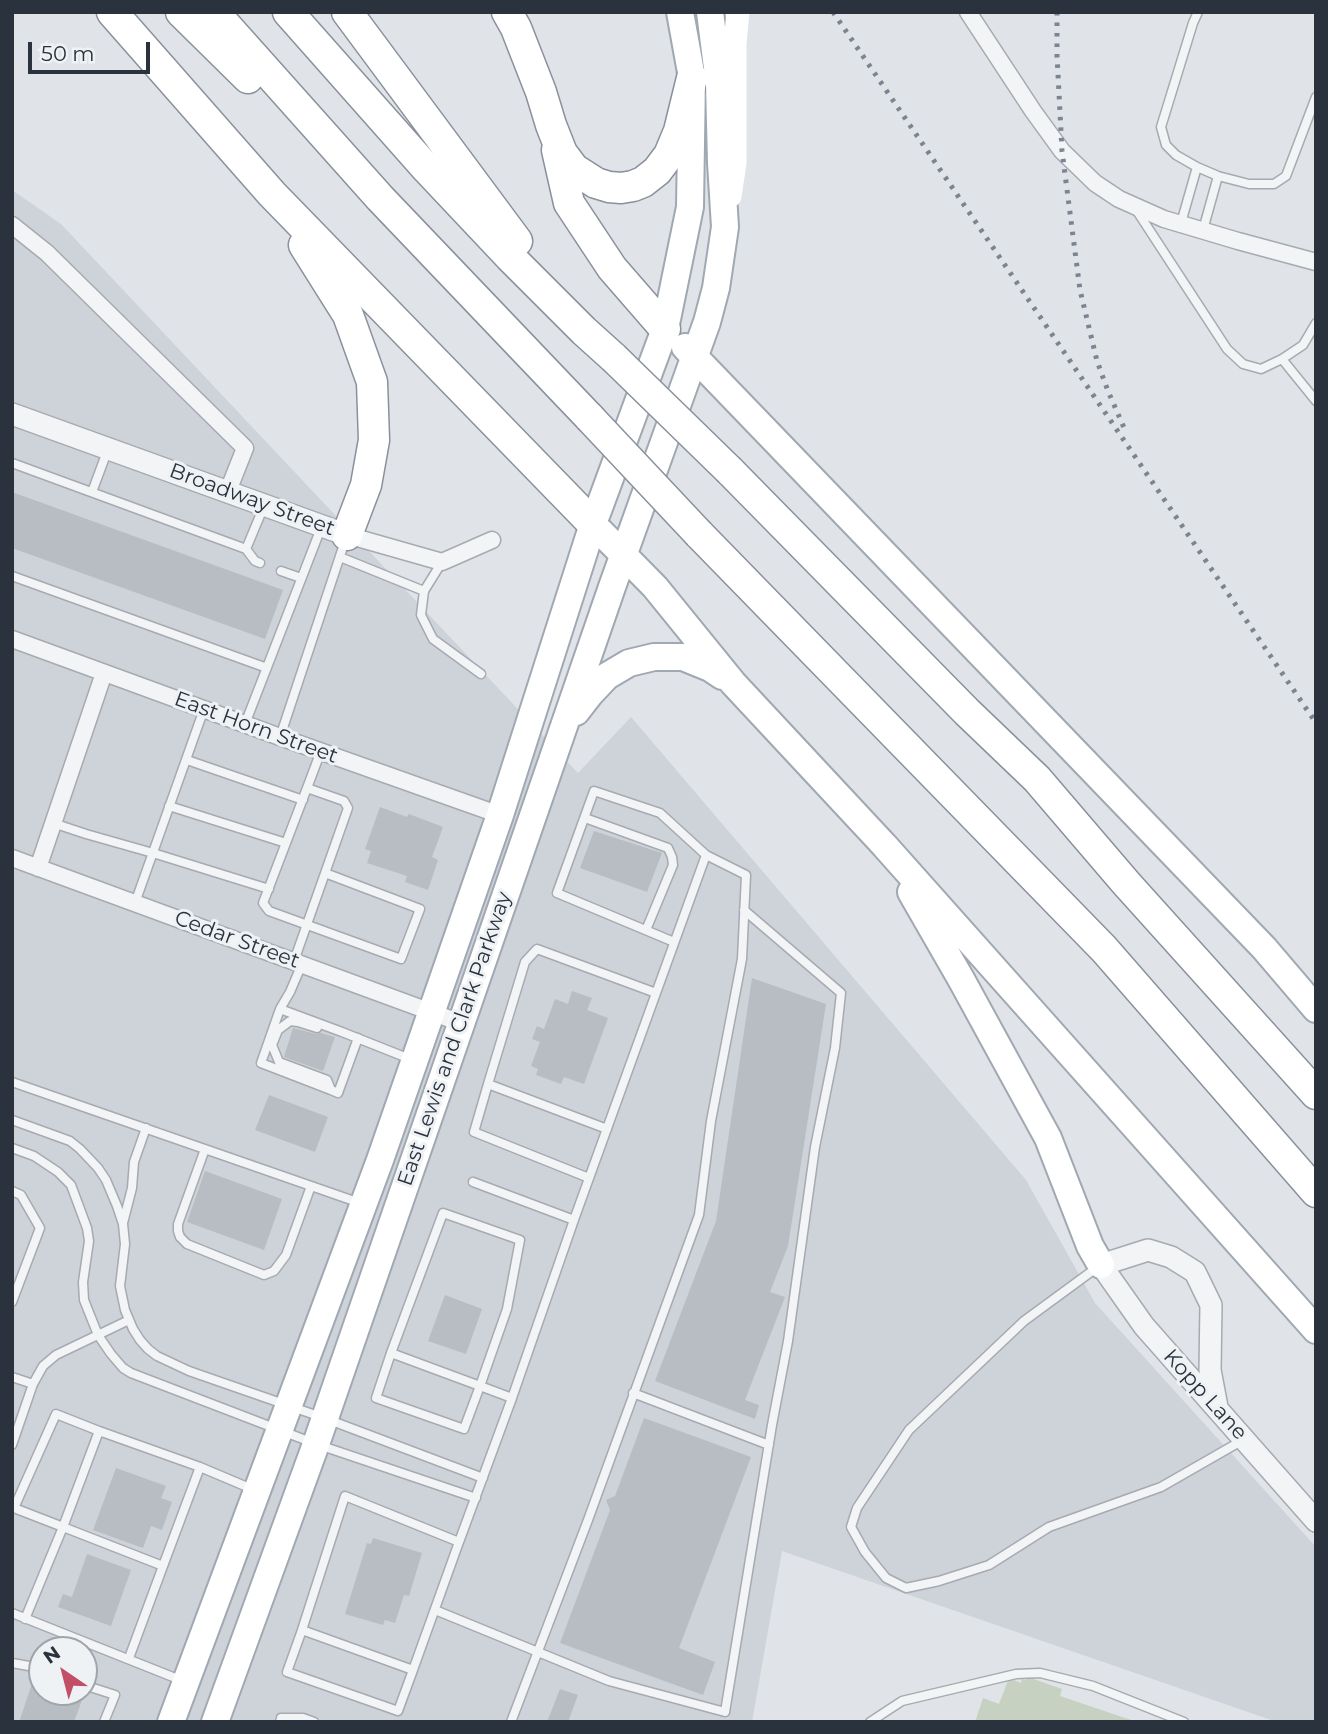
<!DOCTYPE html>
<html>
<head>
<meta charset="utf-8">
<style>
  body { margin:0 }
  #map { position:relative; width:1328px; height:1734px; overflow:hidden; background:#e0e3e7; font-family:Montserrat,sans-serif }
  canvas { display:block }
  .frame { position:absolute; inset:0; border:14px solid #2a323d; pointer-events:none }
  .north { position:absolute; left:28px; top:1636px; width:70px; height:70px; box-sizing:border-box; background:#eff2f5; border:2px solid #a0a5ab; border-radius:50%; rotate:325deg; font-size:19px; font-weight:700; line-height:28px; text-align:center; color:#2a323d }
  .north::after { content:''; display:block; margin:auto; width:24px; height:32px; background:#c15067; clip-path:polygon(50% 0,100% 100%,50% 72%,0 100%) }
  .scale { position:absolute; left:28px; top:42px; width:122px; height:32px; box-sizing:border-box; border:4px solid #2a323d; border-top:0; padding-left:9px; font-size:21px; line-height:24px; white-space:nowrap; color:#2a323d; -webkit-text-stroke:5px #eff2f5; paint-order:stroke }
</style>
</head>
<body>
<div id="map">
<canvas width="1328" height="1734"></canvas>
<div class="frame"></div>
<div class="north">N</div>
<div class="scale">50 m</div>
</div>
<script>
const g = document.querySelector('canvas').getContext('2d');
g.lineJoin = 'round';
function fillPath(path, color) { g.fillStyle = color; g.fill(path, 'evenodd'); }
const shape = rows => new Path2D(rows.map(r => 'M' + r).join(''));
function trace(path, color, width, dash) { g.strokeStyle = color; g.lineWidth = width; g.lineCap = dash ? 'butt' : 'round'; g.setLineDash(dash || []); g.stroke(path); }
function label(font, color, halo, rows, align = 'center') {
  g.font = font + ' Montserrat,sans-serif'; g.lineWidth = 6; g.setLineDash([]); g.textBaseline = 'middle'; g.strokeStyle = halo; g.fillStyle = color; for (const [text, x, y, turn = 0] of rows) {
    g.save(); g.translate(x, y); g.rotate((+turn || 0) * Math.PI / 180); g.textAlign = isNaN(turn) ? turn : align; if (halo) g.strokeText(text, 0, 0); g.fillText(text, 0, 0); g.restore();
  }
}
const built = shape([
  [12,190,61,224,578,773,631,717,1026,1180,1095,1303,1316,1547,1316,1722,1277,1722,782,1551,752,1722,12,1722],
  [42,1650,84,1650,84,1692,42,1692]
]);
const green = shape([
  [1028,1677,1062,1689,1060,1696,1137,1722,975,1722,983,1698,999,1704,1009,1678,1021,1683,1022,1679,1026,1680]
]);
const building = shape([
  [12,492,283,590,265,639,12,548],
  [380,807,407,817,409,814,443,827,432,857,438,860,428,890,405,882,407,876,367,863,371,851,365,849],
  [594,831,662,853,647,892,580,868],
  [752,978,826,1004,788,1246,770,1292,785,1297,745,1400,759,1405,755,1419,655,1381,716,1221],
  [572,991,592,998,587,1010,608,1018,584,1084,564,1077,561,1084,536,1075,538,1069,531,1066,540,1042,532,1039,537,1026,544,1029,555,999,568,1004],
  [293,1028,316,1034,321,1033,335,1037,323,1071,284,1057],
  [269,1095,328,1117,315,1152,255,1130],
  [205,1171,282,1199,264,1250,187,1222],
  [445,1295,482,1309,466,1354,428,1341],
  [644,1418,751,1457,679,1648,715,1662,703,1695,560,1643,610,1510,606,1500,615,1496],
  [116,1468,166,1486,161,1498,172,1502,162,1530,151,1526,143,1548,93,1530],
  [373,1538,422,1553,409,1596,404,1595,395,1623,385,1620,383,1625,345,1614,367,1543,371,1544],
  [87,1554,131,1570,111,1626,58,1607,63,1594,72,1597],
  [35,1675,42,1676,42,1692,57,1692,82,1700,74,1722,19,1722],
  [560,1689,578,1695,568,1722,547,1722]
]);
const service = shape([
  [1198,12,1193,23,1161,127,1166,145,1176,155,1197,167,1218,176,1249,184,1274,184,1286,176,1316,97],
  [1137,211,1227,349,1243,364,1261,369,1282,359,1303,345,1316,323],
  [1181,223,1197,167],
  [1203,230,1218,176],
  [1282,359,1316,401],
  [12,463,246,549,255,561,260,563],
  [92,492,108,449],
  [246,549,264,506],
  [340,557,424,591,442,562],
  [281,571,301,578],
  [12,576,267,668],
  [424,591,421,615,433,639,481,674],
  [245,724,321,528],
  [280,737,345,541],
  [187,760,303,800],
  [307,788,263,903,269,911,401,959,420,909,325,873],
  [169,806,286,843],
  [585,818,668,848,672,857,673,865,646,930],
  [53,823,86,834,153,853,269,889],
  [135,903,204,709],
  [294,961,348,808,344,801,307,788,321,751],
  [302,964,290,992,280,1009,342,1032,410,1059],
  [280,1009,261,1063,331,1090,338,1093,358,1038],
  [317,1028,298,1022,290,1021,278,1030,272,1045,279,1062,327,1080,331,1090],
  [12,1082,360,1203],
  [488,1084,474,1132,589,1178],
  [12,1120,70,1141,80,1149,98,1168,106,1180,117,1206,123,1224,125,1244,120,1286,125,1310,133,1329,140,1340,148,1349,157,1356,189,1371,324,1418,483,1478],
  [607,1129,488,1084,525,962,537,949,656,993],
  [12,1148,34,1156,58,1172,71,1185,87,1228,89,1241,83,1282,84,1300,98,1335,111,1354,123,1368,131,1373,316,1444,476,1498],
  [205,1149,178,1224,178,1231,180,1237,187,1244,264,1275,274,1271,286,1255,311,1186],
  [473,1182,574,1220],
  [12,1191,21,1195,40,1228,12,1302],
  [123,1223,132,1188,134,1162,146,1128],
  [1099,1266,1024,1321,909,1430,857,1508,851,1527,865,1552,886,1578,906,1588,939,1581,989,1565,1049,1527,1161,1487,1243,1440],
  [391,1353,376,1398,464,1429,480,1386,507,1309,520,1240,443,1213,391,1353,480,1386,512,1398,575,1217,706,855],
  [12,1377,33,1384],
  [633,1393,769,1445],
  [99,1431,56,1414,14,1508,63,1527,99,1431,200,1467],
  [12,1445,33,1384,43,1366,56,1355,129,1320],
  [459,1542,413,1670,302,1630,345,1496,459,1542,512,1398],
  [163,1566,200,1467,252,1489],
  [435,1610,609,1681,725,1712,772,1425,788,1341,815,1147,835,1048,841,993,744,910],
  [12,1613,183,1681],
  [25,1619,63,1527,163,1566,129,1658],
  [302,1630,287,1672,398,1711,413,1670],
  [12,1663,29,1666,42,1670],
  [84,1685,115,1695,104,1722],
  [280,1722,281,1718,303,1718,314,1722],
  [511,1722,588,1520,699,1215,711,1121,742,959,746,875,706,855,660,813,594,791,557,893,674,942],
  [870,1722,902,1701,1016,1674,1040,1673,1093,1686,1184,1722]
]);
const minor = shape([
  [968,12,1033,111,1062,151,1095,183,1119,199,1164,219,1238,241,1316,262],
  [12,225,47,253,245,448,228,491],
  [347,535,442,562,492,540],
  [12,639,280,737,500,815],
  [12,858,461,1023],
  [38,868,104,673]
]);
const tertiary = shape([
  [12,414,347,535],
  [1217,1407,1210,1370,1211,1305,1195,1272,1171,1257,1148,1250,1101,1265,1144,1326,1316,1521]
]);
const secondary = shape([
  [730,196,735,163,735,44,738,12]
]);
const primary = shape([
  [685,347,1264,948,1316,1009],
  [593,524,655,587,733,683,884,845,1316,1330],
  [576,712,590,694,607,676,629,663,654,657,683,657,710,668,722,676],
  [911,892,961,979,1048,1138,1090,1246,1101,1265],
  [171,1722,380,1160,500,815,593,524,665,329,690,207,692,78,680,12],
  [215,1722,316,1444,612,587,707,322,716,288,725,227,721,163,719,83,710,12]
]);
const motorway = shape([
  [112,12,272,194,593,524],
  [181,12,248,78],
  [214,12,380,198,590,418],
  [288,12,427,169,510,257,584,331,614,358],
  [347,12,517,241],
  [507,12,516,28,541,92,551,125,562,153,574,169,596,183,609,187,621,188,633,186,643,182,657,171,669,155,679,131,692,78],
  [557,150,569,203,612,268,665,329],
  [304,245,348,315,372,382,374,440,366,485,347,535],
  [730,471,967,712,1037,779,1126,883,1316,1094],
  [699,534,1104,949,1316,1192]
]);
const rail = shape([
  [833,12,1316,723],
  [1057,12,1057,55,1062,151,1080,290,1097,361,1108,391,1125,430]
]);
const motorwayBridge = shape([
  [614,358,730,471],
  [590,418,699,534]
]);
const streetNames = [
  ["Broadway Street",252,500,20],
  ["East Horn Street",256,728,20],
  ["Cedar Street",237,940,20],
  ["East Lewis and Clark Parkway",455,1039,-71],
  ["Kopp Lane",1205,1395,48]
];
fillPath(built, '#ced2d9');
fillPath(green, '#c6d1c2');
fillPath(building, '#b8bdc4');
trace(service, '#a6aab1', 11);
trace(minor, '#a6aab1', 19);
trace(tertiary, '#a6aab1', 24);
trace(primary, '#a0a8b2', 30);
trace(motorway, '#89919d', 33);
trace(service, '#f2f4f6', 8);
trace(minor, '#f2f4f6', 16);
trace(tertiary, '#f2f4f6', 21);
trace(secondary, '#fff', 23);
trace(primary, '#fff', 26);
trace(motorway, '#fff', 30);
trace(rail, '#7b8490', 5, [3.5, 7]);
trace(motorwayBridge, '#89919d', 33, []);
trace(motorwayBridge, '#fff', 30);
label('21px', '#2a323d', '#eff2f5', streetNames);
</script>
</body>
</html>
